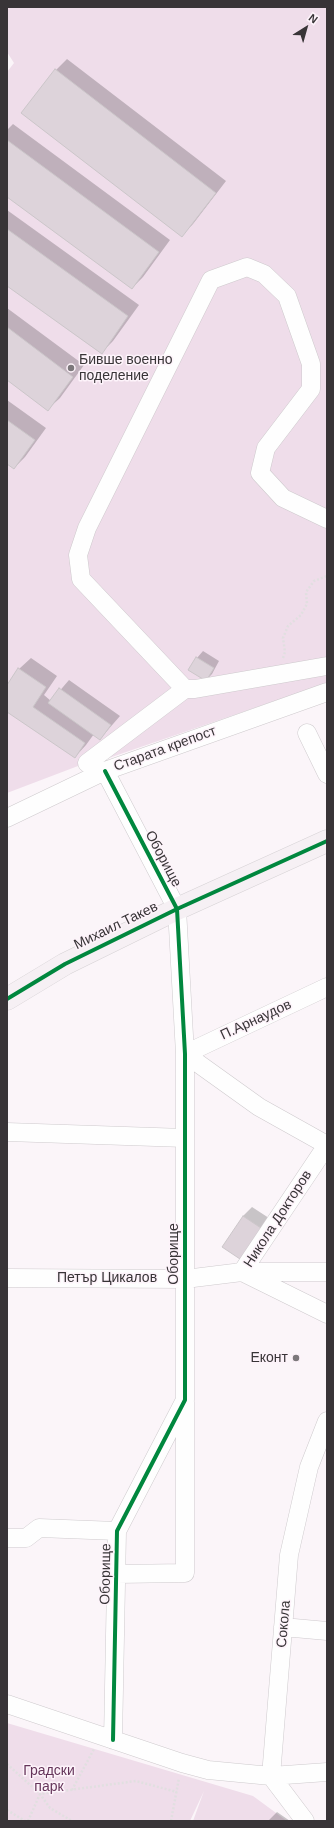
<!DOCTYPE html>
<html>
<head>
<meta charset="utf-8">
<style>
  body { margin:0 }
  #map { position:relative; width:334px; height:1828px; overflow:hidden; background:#fbf5f9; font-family:Helvetica,sans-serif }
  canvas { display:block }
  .frame { position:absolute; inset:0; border:8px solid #383437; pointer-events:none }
  .north { position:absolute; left:286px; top:8px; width:40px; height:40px; -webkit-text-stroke:3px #fdf3fa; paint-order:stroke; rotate:37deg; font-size:11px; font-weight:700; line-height:16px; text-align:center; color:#383437 }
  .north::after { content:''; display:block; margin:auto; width:14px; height:18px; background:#383437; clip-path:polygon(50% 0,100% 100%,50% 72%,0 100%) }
</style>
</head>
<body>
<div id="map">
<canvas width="334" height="1828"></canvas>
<div class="frame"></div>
<div class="north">N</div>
</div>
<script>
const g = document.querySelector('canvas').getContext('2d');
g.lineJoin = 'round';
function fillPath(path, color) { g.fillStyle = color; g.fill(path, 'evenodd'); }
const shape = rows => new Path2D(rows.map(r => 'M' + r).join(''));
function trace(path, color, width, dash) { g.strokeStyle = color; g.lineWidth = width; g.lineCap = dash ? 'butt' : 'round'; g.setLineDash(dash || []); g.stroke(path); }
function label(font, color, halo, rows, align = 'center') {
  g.font = font + ' Helvetica,sans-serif'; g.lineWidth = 3; g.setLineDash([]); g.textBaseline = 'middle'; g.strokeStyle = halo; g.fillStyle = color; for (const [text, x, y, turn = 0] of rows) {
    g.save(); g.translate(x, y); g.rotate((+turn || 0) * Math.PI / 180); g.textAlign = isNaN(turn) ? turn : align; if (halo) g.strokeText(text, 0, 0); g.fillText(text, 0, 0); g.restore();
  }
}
const green = shape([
  [7,7,327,7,327,657,308,664,327,674,327,683,100,761,164,716,143,723,78,766,7,793,7,72,14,63,7,52],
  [7,1723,253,1796,287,1821,193,1821,204,1791,190,1821,7,1821]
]);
const shadow = shape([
  [67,59,226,181,193,224,182,235,56,70],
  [13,124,170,240,143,277,132,288,7,196,7,130],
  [7,210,139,305,113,341,101,353,7,285],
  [7,308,84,365,60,398,48,409,7,378],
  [7,400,46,428,25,457,14,468,7,463],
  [203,651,219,661,212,674,206,680,197,658],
  [31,658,57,676,44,695,51,701,69,680,120,716,100,739,94,734,86,745,75,757,7,711,7,687,19,669],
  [252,1207,272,1220,243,1260,243,1216],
  [277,1812,290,1821,268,1821]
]);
const building = shape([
  [55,69,216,193,182,237,21,113,55,69],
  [7,140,159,252,132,289,7,197,7,140],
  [7,229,128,316,102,354,7,286,7,229],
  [7,327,73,377,48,411,7,380,7,327],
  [7,420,35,440,14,469,7,464,7,420],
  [196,657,214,668,206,681,188,670,196,657],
  [18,668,46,687,33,707,85,743,75,758,7,712,7,685,18,668],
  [59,688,111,725,100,740,48,703,59,688],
  [243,1216,264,1230,243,1261,222,1247,243,1216]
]);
const path = shape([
  [283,658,285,652,283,638,288,626,301,615,307,604,306,592,314,581,327,576],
  [7,1764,40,1794,50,1808,72,1821],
  [72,1790,94,1749],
  [7,1810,25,1821],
  [28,1821,40,1794,136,1781,177,1792],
  [171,1821,179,1778]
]);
const minor = shape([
  [185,689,81,579,78,555,87,528,211,280,247,267,264,274,287,296,311,364,311,389,266,448,260,473,283,498,327,519],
  [307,733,327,774],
  [87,763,185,689,195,689,327,666],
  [105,771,177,909,185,1054,185,1400,117,1531,113,1740],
  [7,818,105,771,327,692],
  [327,987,185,1054,259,1107,327,1145],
  [7,1132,185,1138],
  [327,1145,242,1272,327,1314],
  [7,1278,185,1279,242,1272,327,1272],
  [7,1538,26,1538,39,1528,117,1531],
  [117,1574,185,1573,185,1402],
  [283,1627,327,1631],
  [7,1704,182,1763,208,1770,271,1776,327,1772],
  [305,1821,271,1776,289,1555,309,1467,327,1421]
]);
const major = shape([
  [7,999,65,964,177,909,327,841]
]);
const cycleway = shape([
  [105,771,177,909,185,1054,185,1400,117,1531,113,1740],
  [7,999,65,964,177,909,327,841]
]);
const markers = [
  [71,368,4,"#7c787b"],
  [296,1358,4,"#7c787b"]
];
const poiNames = [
  ["Бивше военно",79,360],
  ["поделение",79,376],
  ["Еконт",288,1358,"right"]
];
const streetNames = [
  ["Старата крепост",165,749,-20],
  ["Оборище",163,859,62],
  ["Михаил Такев",116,926,-26],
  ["П.Арнаудов",256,1020,-25],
  ["Никола Докторов",278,1219,-57],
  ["Оборище",174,1254,-90],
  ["Петър Цикалов",107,1278],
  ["Оборище",106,1574,-89],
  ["Сокола",284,1624,-85]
];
const parkNames = [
  ["Градски",49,1771],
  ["парк",49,1787]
];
fillPath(green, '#efddea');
fillPath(shadow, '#0003');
fillPath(building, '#ddd3da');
trace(building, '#cbc6c9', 1);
trace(minor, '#cecacd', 19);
trace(major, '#d6d2d5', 23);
trace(path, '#e1dfe0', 2.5, [2, 2]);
trace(minor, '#fefefe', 18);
trace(major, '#f6f0f4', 22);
trace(cycleway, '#00873e', 4);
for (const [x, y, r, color] of markers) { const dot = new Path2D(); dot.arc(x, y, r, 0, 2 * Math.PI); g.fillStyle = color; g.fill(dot); trace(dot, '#fdf3fa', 1.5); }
label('14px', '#383437', '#fdf3fa', poiNames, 'left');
label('14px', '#383437', '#fdf3fa', streetNames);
label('14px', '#65355a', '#fdf3fa', parkNames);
</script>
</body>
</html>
